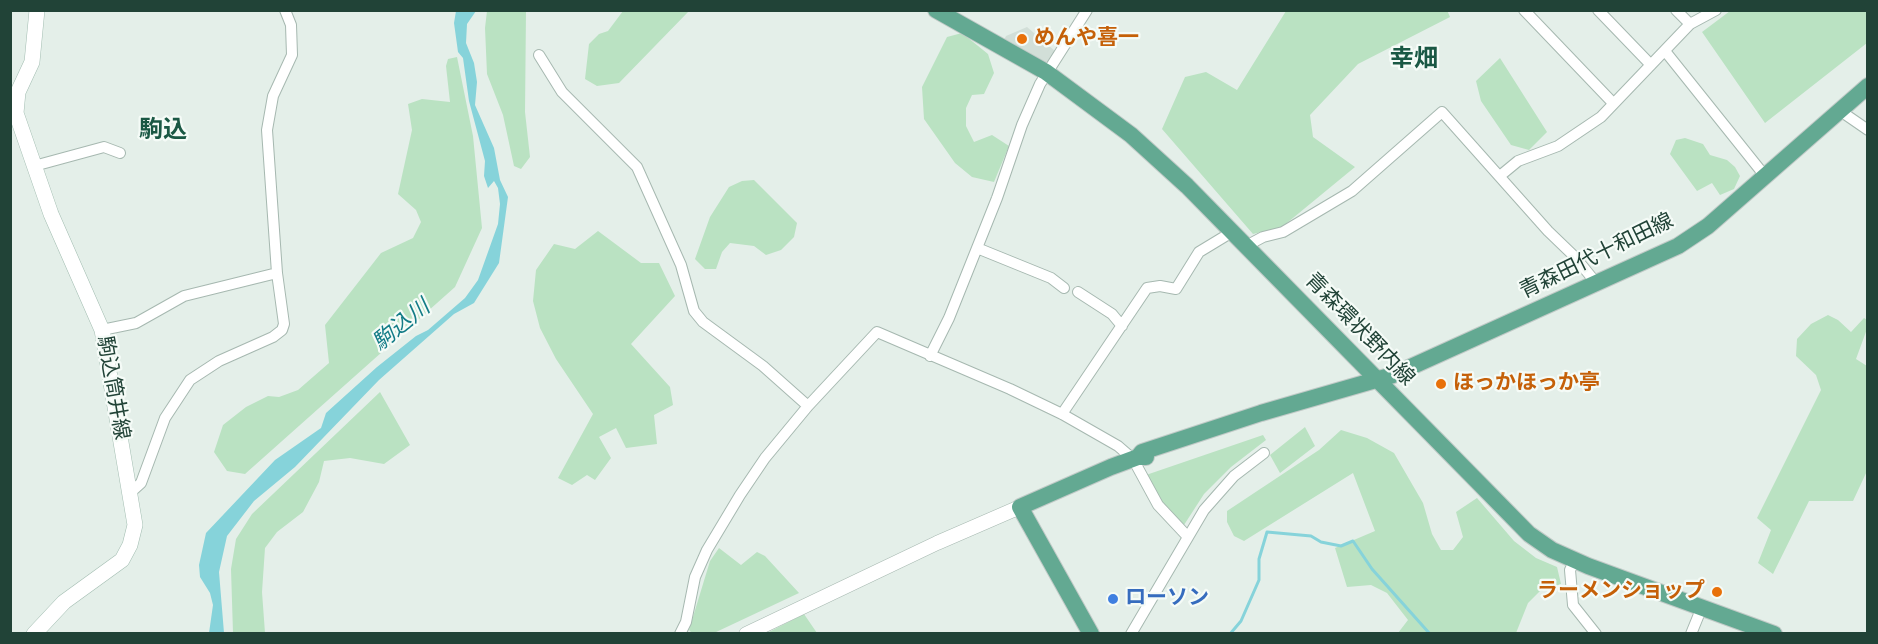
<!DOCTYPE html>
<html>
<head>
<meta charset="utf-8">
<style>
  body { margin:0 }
  #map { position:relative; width:1878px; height:644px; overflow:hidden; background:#e4efe9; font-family:Jost,sans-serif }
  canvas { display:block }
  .frame { position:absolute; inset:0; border:12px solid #214337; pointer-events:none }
</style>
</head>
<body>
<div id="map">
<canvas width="1878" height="644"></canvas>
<div class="frame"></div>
</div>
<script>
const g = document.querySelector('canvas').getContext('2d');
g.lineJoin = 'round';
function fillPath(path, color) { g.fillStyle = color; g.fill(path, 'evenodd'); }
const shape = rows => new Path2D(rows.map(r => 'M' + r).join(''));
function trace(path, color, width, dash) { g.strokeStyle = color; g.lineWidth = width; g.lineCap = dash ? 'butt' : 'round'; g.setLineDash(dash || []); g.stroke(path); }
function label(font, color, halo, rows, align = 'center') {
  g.font = font + ' Jost,"Noto Sans JP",sans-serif'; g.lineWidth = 4.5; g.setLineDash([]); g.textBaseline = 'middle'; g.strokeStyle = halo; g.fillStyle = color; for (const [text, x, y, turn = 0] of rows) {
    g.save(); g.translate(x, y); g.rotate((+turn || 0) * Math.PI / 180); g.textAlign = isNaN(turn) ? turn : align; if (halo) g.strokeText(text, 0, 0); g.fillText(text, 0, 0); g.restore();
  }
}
const built = shape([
  [1027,27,1055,51,1047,66,1003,42,1006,36]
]);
const green = shape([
  [1447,10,1450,17,1358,64,1310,115,1313,137,1355,167,1282,227,1253,234,1162,129,1185,77,1206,72,1237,90,1286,11],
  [487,11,526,11,525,112,530,157,521,169,514,166,503,115,487,74,485,28],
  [623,11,689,11,619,83,597,86,585,79,589,44,599,34,608,31],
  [1730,11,1867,11,1867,43,1765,123,1702,32],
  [962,33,988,54,994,73,984,94,972,95,966,108,966,126,974,142,992,135,1009,146,994,182,972,177,955,163,924,119,922,87,947,37],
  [457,57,473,136,482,228,455,287,245,474,227,471,214,452,223,425,246,407,268,396,279,397,298,390,329,363,325,325,381,253,413,238,421,222,416,210,398,194,412,130,408,104,422,99,450,102,446,66,448,59],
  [1500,58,1547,132,1529,150,1511,145,1481,101,1476,81],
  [1685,138,1703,144,1710,155,1727,160,1735,167,1740,176,1734,189,1720,195,1712,183,1697,191,1670,154,1676,140],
  [754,180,797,223,794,237,781,250,766,255,754,246,730,243,722,252,716,269,705,269,695,259,710,217,729,187,742,181],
  [598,231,641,263,659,263,675,296,631,344,670,387,673,405,654,415,657,444,626,448,616,428,599,437,611,458,595,480,587,475,572,485,558,478,593,414,556,359,540,328,533,301,536,270,554,244,575,249],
  [1828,315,1838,320,1851,332,1864,318,1867,320,1867,329,1856,359,1867,366,1867,471,1853,501,1809,501,1773,574,1758,563,1771,530,1757,518,1821,390,1816,375,1796,356,1797,339,1811,324],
  [380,392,410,445,384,464,350,458,324,461,319,482,303,512,277,532,265,548,262,592,265,633,233,633,231,569,236,539,252,514],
  [1305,427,1315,446,1280,473,1270,455],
  [1341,430,1367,438,1394,453,1423,503,1432,534,1441,550,1453,550,1463,537,1456,512,1477,498,1514,541,1536,558,1557,567,1561,584,1540,591,1528,603,1516,633,1398,633,1408,620,1387,593,1371,585,1347,587,1335,548,1375,531,1353,473,1244,541,1234,536,1227,522,1227,511,1319,450],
  [1263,435,1266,440,1231,467,1204,494,1184,525,1159,501,1146,475],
  [719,548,741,565,757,552,765,556,799,593,714,633,692,633,689,630,710,561],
  [804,614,817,633,766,633,767,633]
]);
const water = shape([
  [456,11,476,11,467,24,466,43,474,63,477,82,475,105,494,148,500,180,508,197,499,263,474,303,454,314,379,380,295,467,254,501,227,536,219,572,224,633,209,633,213,605,210,593,200,577,199,565,206,533,275,460,321,428,326,413,377,367,416,336,428,330,465,298,478,280,498,224,500,204,498,188,494,181,488,188,484,176,485,161,469,101,463,58,458,52,454,23]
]);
const stream = shape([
  [1230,634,1241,621,1259,580,1259,559,1267,532,1311,536,1321,542,1341,546,1353,541,1372,569,1430,634]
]);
const minor = shape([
  [1524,10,1613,103],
  [1598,10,1651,65],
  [1676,10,1690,24],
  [1665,51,1765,176],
  [539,55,562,92,637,167,681,265,694,311,703,322,763,366,808,406],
  [1839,110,1868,130],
  [34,166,104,147,120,153],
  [1501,175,1518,161,1558,146,1601,117,1690,24,1716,10],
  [1246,246,1263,237,1283,232,1352,191,1442,112,1548,231,1575,257,1597,284],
  [977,248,1051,278,1064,288],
  [1078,292,1112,314,1122,326],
  [102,330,136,323,184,296,277,273,267,130,273,96,292,55,291,25,285,10],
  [930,356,949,318,997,198,1022,125,1040,84,1087,10],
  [1062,414,1147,288,1160,286,1176,289,1199,252,1232,232],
  [131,492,141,483,165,418,190,380,219,361,273,337,282,330,284,324,277,273],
  [1575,560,1570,570,1573,605,1596,634],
  [680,634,686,622,695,577,707,550,740,495,765,458,808,406,877,332,1010,389,1062,414,1118,446,1133,459,1158,505,1188,537],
  [1131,634,1204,510,1234,476,1264,453],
  [1691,634,1702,607]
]);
const tertiary = shape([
  [746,634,937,543,1020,507]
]);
const secondary = shape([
  [34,634,64,602,122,560,130,545,135,525,102,330,51,214,16,113,18,92,32,62,37,10]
]);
const primary = shape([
  [936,10,1046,72,1131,135,1187,186,1529,534,1552,550,1588,566,1774,634],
  [1138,457,1142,452,1261,413,1393,375,1678,246,1708,226,1868,86],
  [1091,634,1020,507,1111,467,1138,457,1146,457]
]);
const markers = [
  [1022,39,6,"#e8710a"],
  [1441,384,6,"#e8710a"],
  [1717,592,6,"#e8710a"],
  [1113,599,6,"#3f7fe0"]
];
const foodNames = [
  ["めんや喜一",1034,39],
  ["ほっかほっか亭",1453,384],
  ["ラーメンショップ",1705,592,"right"]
];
const streetNames = [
  ["青森田代十和田線",1597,257,-26],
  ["青森環状野内線",1359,330,46],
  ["駒込筒井線",112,388,80]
];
const shopNames = [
  ["ローソン",1125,599]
];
const waterNames = [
  ["駒込川",402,326,-39]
];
const quarterNames = [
  ["幸畑",1414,60],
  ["駒込",163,131]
];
fillPath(built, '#d2dfd8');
fillPath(green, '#bae2c2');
fillPath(water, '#86d3da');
trace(stream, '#86d3da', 3);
trace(minor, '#a6b8b0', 12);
trace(tertiary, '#a6b8b0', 15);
trace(secondary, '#a1bcb0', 16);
trace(primary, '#c1cac7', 18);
trace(minor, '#fff', 10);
trace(tertiary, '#fff', 14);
trace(secondary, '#fff', 15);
trace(primary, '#63a992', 16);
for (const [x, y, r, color] of markers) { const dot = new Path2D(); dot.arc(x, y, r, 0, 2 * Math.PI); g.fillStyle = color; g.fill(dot); trace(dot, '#f5fbf7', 2); }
label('bold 21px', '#c56008', '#f5fbf7', foodNames, 'left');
label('21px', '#214337', '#f5fbf7', streetNames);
label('bold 21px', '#366cbe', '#f5fbf7', shopNames, 'left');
label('italic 22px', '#137c87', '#f5fbf7', waterNames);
label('bold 24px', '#1a5844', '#f5fbf7', quarterNames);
</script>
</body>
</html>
